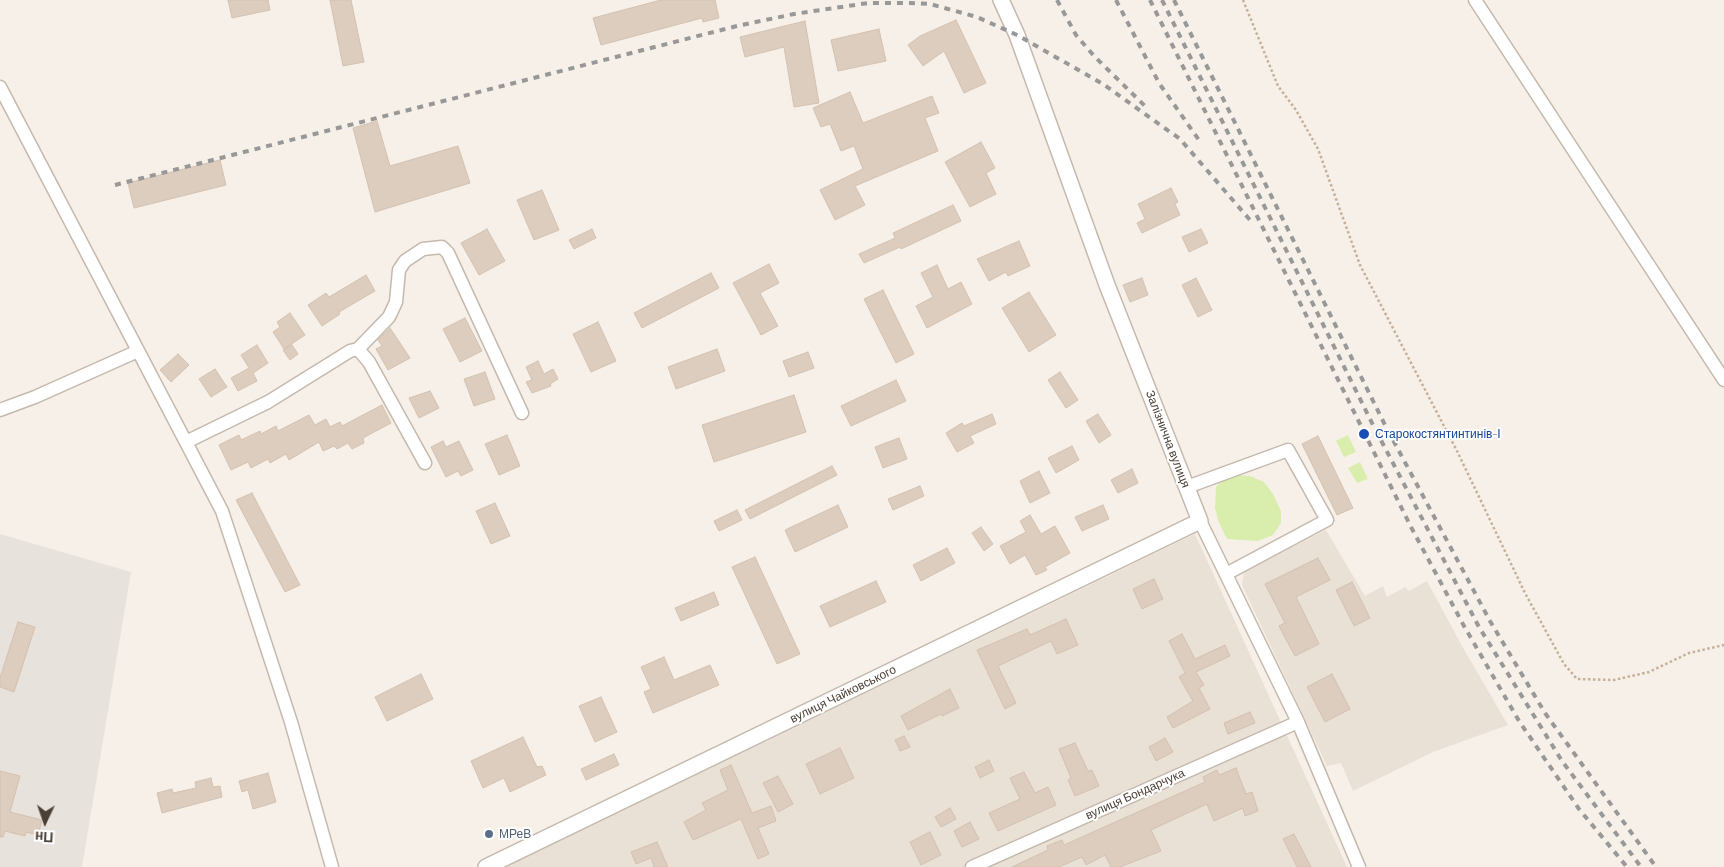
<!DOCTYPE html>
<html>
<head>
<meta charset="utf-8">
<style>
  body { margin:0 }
  #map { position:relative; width:1724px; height:867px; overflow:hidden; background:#f6f0e8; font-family:Barlow,sans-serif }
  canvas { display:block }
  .north { position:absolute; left:20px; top:797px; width:50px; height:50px; -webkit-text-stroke:4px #fff; paint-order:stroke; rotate:183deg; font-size:14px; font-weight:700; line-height:20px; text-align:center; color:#4a4036 }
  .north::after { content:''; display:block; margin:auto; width:18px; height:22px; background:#4a4036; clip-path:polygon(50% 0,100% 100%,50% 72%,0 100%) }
</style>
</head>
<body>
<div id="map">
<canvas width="1724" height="867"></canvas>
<div class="north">Пн</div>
</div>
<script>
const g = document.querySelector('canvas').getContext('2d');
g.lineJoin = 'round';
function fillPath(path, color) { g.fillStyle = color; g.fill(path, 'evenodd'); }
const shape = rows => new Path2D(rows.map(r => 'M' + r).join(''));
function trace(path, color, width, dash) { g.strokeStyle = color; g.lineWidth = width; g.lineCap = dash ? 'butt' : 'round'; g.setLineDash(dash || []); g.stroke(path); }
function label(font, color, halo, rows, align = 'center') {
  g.font = font + ' Barlow,sans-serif'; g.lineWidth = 4; g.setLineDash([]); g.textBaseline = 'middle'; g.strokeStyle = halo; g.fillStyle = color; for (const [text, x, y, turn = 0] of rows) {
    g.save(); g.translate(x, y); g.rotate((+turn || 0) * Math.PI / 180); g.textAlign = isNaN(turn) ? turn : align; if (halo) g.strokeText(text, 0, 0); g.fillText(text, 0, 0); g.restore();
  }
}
const residential = shape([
  [1326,530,1365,596,1383,586,1387,597,1405,587,1409,591,1427,581,1462,646,1508,725,1433,752,1353,791,1341,763,1327,766,1242,585,1244,572],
  [1195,534,1347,867,506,867]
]);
const industrial = shape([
  [0,534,131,572,82,867,0,867]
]);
const green = shape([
  [1348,435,1356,452,1344,457,1336,441],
  [1360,462,1368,479,1357,483,1348,468],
  [1236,475,1250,476,1264,482,1273,494,1281,511,1281,523,1273,535,1258,541,1227,539,1219,523,1215,508,1216,487,1224,478]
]);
const building = shape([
  [228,0,268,0,270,10,232,18,228,0],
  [330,0,351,0,364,62,343,66,330,0],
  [661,0,715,0,719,18,703,22,702,18,601,45,593,18,661,0],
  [956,20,986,83,964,93,944,51,923,66,908,45,920,36,956,20],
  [805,21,819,103,794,107,784,47,745,57,740,37,805,21],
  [879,29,886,61,838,71,831,40,879,29],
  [850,92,863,123,932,96,939,113,925,118,938,151,855,186,865,205,835,220,820,190,863,169,854,146,841,151,830,124,821,127,813,108,850,92],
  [377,121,390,166,458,146,470,183,375,212,353,128,377,121],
  [981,142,995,168,986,173,996,194,970,207,945,162,981,142],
  [220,160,226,185,134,208,128,183,220,160],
  [1171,188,1178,202,1175,204,1180,215,1142,233,1137,223,1145,219,1138,204,1171,188],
  [542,190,559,230,534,240,517,200,542,190],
  [953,205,961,221,901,249,900,247,864,263,859,254,895,238,893,233,953,205],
  [487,229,505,261,479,275,461,243,487,229],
  [592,229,596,238,574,249,569,240,592,229],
  [1201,229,1208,243,1189,252,1182,237,1201,229],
  [1019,241,1030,266,1008,276,1006,272,989,281,977,259,1019,241],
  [769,264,779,283,760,293,778,326,761,335,733,283,769,264],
  [937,265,948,289,961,282,972,304,927,328,916,306,933,297,921,273,937,265],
  [711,273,719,288,642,328,634,313,711,273],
  [366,275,375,291,339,312,340,314,322,326,308,305,326,293,329,297,366,275],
  [1142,278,1148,295,1130,302,1123,285,1142,278],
  [1196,278,1212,310,1198,317,1182,285,1196,278],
  [883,290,914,354,896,363,864,299,883,290],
  [1029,292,1056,335,1029,352,1002,308,1029,292],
  [290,313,305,335,284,349,273,332,280,327,277,322,290,313],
  [465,318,482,351,460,362,443,329,465,318],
  [598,322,616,361,591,372,573,334,598,322],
  [390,328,410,358,388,370,376,349,382,346,378,340,390,328],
  [257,345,268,363,253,373,257,381,238,391,231,378,249,368,241,355,257,345],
  [292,345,298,354,290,360,283,350,292,345],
  [717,349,725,371,676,389,668,367,717,349],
  [808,352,814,368,789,377,783,361,808,352],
  [178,354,189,365,171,382,160,370,178,354],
  [538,361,544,374,553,369,558,379,550,384,551,386,532,393,526,382,532,380,526,367,538,361],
  [215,369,227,387,211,397,199,379,215,369],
  [485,372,495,399,474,406,464,379,485,372],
  [1060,372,1078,400,1066,408,1048,380,1060,372],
  [896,380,906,401,851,426,841,406,896,380],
  [430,391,439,408,419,418,409,398,430,391],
  [794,395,806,432,714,462,702,425,794,395],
  [382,405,391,423,363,438,364,443,352,449,348,443,337,449,334,446,323,451,319,442,289,460,286,454,270,463,268,459,251,468,248,462,231,470,219,445,239,435,241,440,260,431,261,434,276,426,278,431,309,415,315,425,326,419,330,427,340,422,342,426,382,405],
  [992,414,996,424,970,436,974,443,957,452,946,433,962,423,964,426,992,414],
  [1098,414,1111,435,1099,443,1086,421,1098,414],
  [507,435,520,466,499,475,485,444,507,435],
  [1318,436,1353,508,1337,515,1302,444,1318,436],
  [899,438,907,459,883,468,875,447,899,438],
  [443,441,446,447,459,441,473,470,461,476,458,471,446,477,431,447,443,441],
  [1072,446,1079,460,1056,473,1048,458,1072,446],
  [832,466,837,475,750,519,745,510,832,466],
  [1132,469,1138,483,1118,493,1111,480,1132,469],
  [1039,471,1050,493,1030,503,1020,481,1039,471],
  [920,486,924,496,893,510,888,499,920,486],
  [252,493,300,585,285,592,236,500,252,493],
  [495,503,510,536,491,544,476,511,495,503],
  [838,505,848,527,795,552,785,530,838,505],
  [1103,505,1109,519,1082,531,1075,517,1103,505],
  [737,510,742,520,719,531,714,521,737,510],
  [1030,515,1041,534,1055,526,1070,553,1045,567,1047,570,1036,575,1025,555,1010,564,1000,546,1026,532,1020,521,1030,515],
  [981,527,993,544,984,551,972,533,981,527],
  [947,548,955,563,921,581,913,565,947,548],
  [755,557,800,654,777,664,732,567,755,557],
  [1318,558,1330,580,1296,597,1319,644,1295,656,1279,626,1285,623,1265,584,1318,558],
  [1154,579,1163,599,1142,609,1133,589,1154,579],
  [876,581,886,602,830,627,820,606,876,581],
  [1352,582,1370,618,1354,626,1336,590,1352,582],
  [714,592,719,605,681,621,675,608,714,592],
  [1066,619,1078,645,1057,654,1051,641,998,666,1016,703,1005,709,977,650,1027,629,1030,635,1066,619],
  [18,622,35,627,14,692,0,687,0,678,18,622],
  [1182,634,1195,659,1225,645,1230,656,1196,672,1204,685,1199,688,1210,709,1173,728,1167,717,1193,701,1179,677,1185,673,1169,641,1182,634],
  [664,657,674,680,710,665,719,685,653,713,644,692,651,689,641,667,664,657],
  [421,674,433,699,387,721,375,697,421,674],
  [1332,674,1350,709,1325,722,1307,687,1332,674],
  [950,689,959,708,942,716,941,714,908,730,901,716,950,689],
  [601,697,617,732,595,742,579,706,601,697],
  [1250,712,1255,723,1228,734,1224,723,1250,712],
  [904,736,910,747,900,751,895,740,904,736],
  [523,737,537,767,542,766,546,775,510,792,504,778,483,788,471,761,523,737],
  [1165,738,1173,752,1156,761,1149,747,1165,738],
  [1075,743,1088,771,1092,770,1099,786,1075,796,1068,780,1071,778,1059,749,1075,743],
  [840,748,854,778,820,794,806,764,840,748],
  [614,754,619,765,586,780,581,769,614,754],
  [989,760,994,771,980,778,975,767,989,760],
  [731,765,752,813,771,806,776,821,758,828,769,854,758,859,741,819,693,840,684,822,706,810,702,803,728,790,720,770,731,765],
  [1236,768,1246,794,1252,792,1258,811,1245,816,1243,808,1214,821,1207,804,1151,830,1161,851,1120,867,1111,867,1105,855,1086,865,1082,857,1059,867,1012,867,1048,850,1047,846,1062,840,1064,845,1205,782,1203,777,1217,770,1219,775,1236,768],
  [0,771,20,776,10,812,42,820,38,835,26,832,25,836,5,831,3,837,0,837,0,771],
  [1024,772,1035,793,1048,787,1056,805,998,831,989,813,1020,799,1010,778,1024,772],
  [268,773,276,802,253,809,248,790,242,792,239,781,268,773],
  [778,776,793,804,778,812,763,783,778,776],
  [211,778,213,787,220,786,222,797,162,813,157,793,172,789,173,793,196,788,195,782,211,778],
  [950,808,956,819,941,827,935,817,950,808],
  [970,822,979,839,962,847,954,831,970,822],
  [930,832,941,855,921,865,910,842,930,832],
  [1294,834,1311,867,1297,867,1283,839,1294,834],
  [657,842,668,867,654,867,651,858,636,864,631,852,657,842]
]);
const path = shape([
  [1243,0,1278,86,1296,110,1318,149,1360,265,1457,451,1525,593,1564,664,1577,679,1614,680,1649,672,1689,653,1724,645]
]);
const minor = shape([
  [1475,0,1724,380],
  [0,87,222,511,291,722,332,867],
  [358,349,389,317,396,302,399,270,405,261,423,249,442,247,448,253,522,413],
  [0,410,35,397,138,351],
  [186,442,268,402,350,351,358,349,369,362,425,463],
  [1187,487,1288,450,1327,520,1226,574],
  [1200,521,1298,722,1359,867],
  [972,867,1298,722]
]);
const tertiary = shape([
  [486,867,1200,521,1107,285,1017,35,1001,0]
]);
const rail = shape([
  [1057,0,1076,35,1094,56,1147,108],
  [1116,0,1159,83,1201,143],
  [1150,0,1411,527,1464,626,1519,721,1579,809,1627,867],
  [1162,0,1373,425,1479,627,1562,761,1641,867],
  [1174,0,1385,425,1490,621,1545,713,1656,867],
  [115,185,737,26,794,14,868,3,910,3,930,4,977,17,1017,35,1103,84,1180,139,1250,220]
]);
const markers = [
  [1364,434,6,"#1a4fb4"],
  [489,834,5,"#5c6f8a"]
];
const transitNames = [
  ["Старокостянтинтинів-І",1375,434]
];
const streetNames = [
  ["Залізнична вулиця",1168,439,69],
  ["вулиця Чайковського",843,694,-26],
  ["вулиця Бондарчука",1135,794,-24]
];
const serviceNames = [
  ["МРеВ",499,834]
];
fillPath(residential, '#eae1d6');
fillPath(industrial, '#e8e2dd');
fillPath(green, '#d9eead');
fillPath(building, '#dccdbf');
trace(building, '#d4c1af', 1);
trace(minor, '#c5b9ad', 15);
trace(tertiary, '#c5b9ad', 18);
trace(path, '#c6b099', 2.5, [2.5, 2.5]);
trace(minor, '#fff', 12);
trace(tertiary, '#fff', 15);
trace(rail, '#989898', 4, [6, 6]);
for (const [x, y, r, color] of markers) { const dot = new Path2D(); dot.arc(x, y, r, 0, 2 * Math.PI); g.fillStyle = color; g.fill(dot); trace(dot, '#fff', 2); }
label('12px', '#164399', '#fff', transitNames, 'left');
label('12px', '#4a4036', '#fff', streetNames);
label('12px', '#4e5e75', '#fff', serviceNames, 'left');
</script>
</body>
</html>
